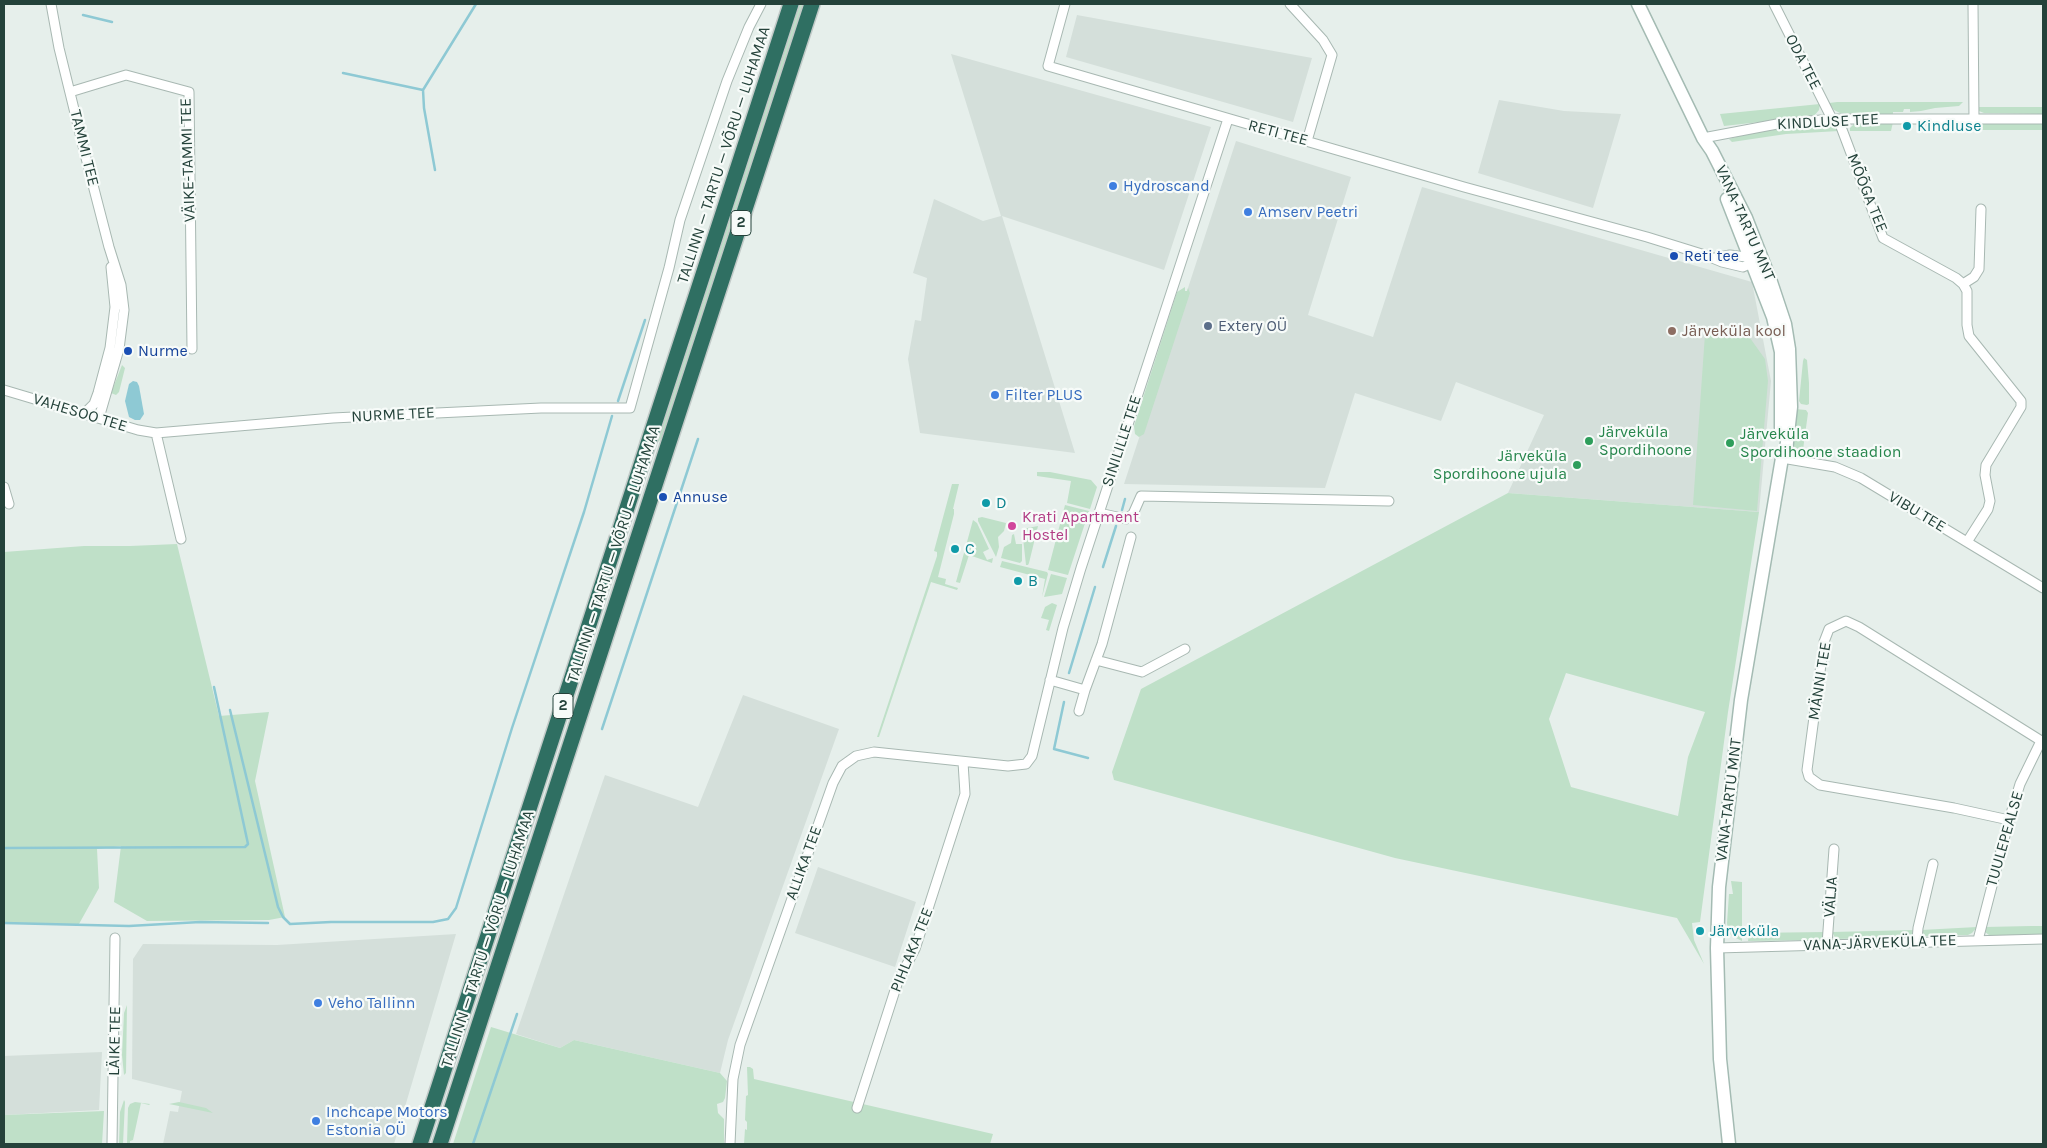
<!DOCTYPE html>
<html>
<head>
<meta charset="utf-8">
<style>
  body { margin:0 }
  #map { position:relative; width:2047px; height:1148px; overflow:hidden; background:#e6efeb; font-family:Karla,sans-serif }
  canvas { display:block }
  .frame { position:absolute; inset:0; border:5px solid #24423a; pointer-events:none }
</style>
</head>
<body>
<div id="map">
<canvas width="2047" height="1148"></canvas>
<div class="frame"></div>
</div>
<script>
const g = document.querySelector('canvas').getContext('2d');
g.lineJoin = 'round';
function fillPath(path, color) { g.fillStyle = color; g.fill(path, 'evenodd'); }
const shape = rows => new Path2D(rows.map(r => 'M' + r).join(''));
function trace(path, color, width, dash) { g.strokeStyle = color; g.lineWidth = width; g.lineCap = dash ? 'butt' : 'round'; g.setLineDash(dash || []); g.stroke(path); }
function label(font, color, halo, rows, align = 'center') {
  g.font = font + ' Karla,sans-serif'; g.lineWidth = 4.5; g.setLineDash([]); g.textBaseline = 'middle'; g.strokeStyle = halo; g.fillStyle = color; for (const [text, x, y, turn = 0] of rows) {
    g.save(); g.translate(x, y); g.rotate((+turn || 0) * Math.PI / 180); g.textAlign = isNaN(turn) ? turn : align; if (halo) g.strokeText(text, 0, 0); g.fillText(text, 0, 0); g.restore();
  }
}
const built = shape([
  [1077,15,1312,58,1293,122,1066,57],
  [951,54,1211,127,1164,270,1002,216,1075,453,920,433,908,359,915,320,921,321,927,278,913,273,934,199,983,221,1001,216],
  [1499,100,1564,111,1621,114,1593,208,1478,173],
  [1236,141,1351,177,1308,315,1373,337,1422,187,1752,282,1771,381,1759,512,1508,493,1544,415,1456,382,1441,421,1355,393,1325,488,1124,484],
  [743,695,839,729,728,1040,720,1073,574,1040,560,1048,516,1034,605,775,698,807],
  [818,867,916,902,895,967,795,933],
  [456,934,394,1144,163,1144,170,1111,178,1112,182,1091,132,1079,133,959,143,944,277,945],
  [102,1052,99,1110,4,1115,4,1056]
]);
const green = shape([
  [800,4,804,4,662,438,657,443],
  [1837,102,1963,102,1959,106,1935,108,1921,111,1910,112,1910,109,1904,109,1903,112,1893,112,1893,115,1840,113,1834,110,1829,103],
  [1820,104,1819,110,1814,116,1724,126,1720,114],
  [1978,107,2043,107,2043,114,1984,113,1979,111],
  [1893,122,1891,131,1850,131,1850,128,1854,124],
  [1927,122,1967,124,1967,128,1966,130,1930,130,1928,129],
  [1971,124,2043,124,2043,130,1972,130],
  [1832,126,1839,131,1786,134,1732,142,1729,139,1759,131],
  [1185,287,1185,291,1187,291,1188,288,1190,293,1144,434,1139,437,1135,434,1134,426,1177,292],
  [1705,334,1750,338,1765,359,1768,381,1757,511,1693,505],
  [1804,358,1807,360,1809,383,1809,404,1807,405,1801,404,1799,401,1803,361],
  [122,365,125,368,119,392,116,395,111,393],
  [1795,409,1806,410,1808,413,1802,457,1796,454,1792,442],
  [1037,472,1050,472,1091,480,1097,487,1090,509,1067,503,1071,481,1037,476],
  [952,484,959,484,953,509,954,509,954,514,938,577,946,579,945,584,958,588,957,590,931,582,879,737,877,737,937,556,937,552,934,551],
  [1508,493,1759,512,1728,712,1700,922,1692,923,1694,940,1704,964,1677,918,1395,858,1114,780,1112,772,1141,689],
  [1566,673,1705,712,1688,757,1678,816,1571,787,1549,719],
  [1065,505,1089,511,1068,575,1048,570],
  [982,517,1006,523,1004,531,998,537,999,547,996,557,978,521,978,518],
  [973,520,977,523,989,549,983,552,987,560,993,558,992,563,969,555,960,583,956,582],
  [1038,526,1029,563,1028,565,1026,565,1022,529],
  [1014,534,1016,544,1022,544,1022,561,1020,563,1001,558,1004,547,1011,543,1012,535],
  [177,544,219,716,269,712,255,781,285,917,269,920,147,921,114,902,121,846,97,849,99,888,79,924,4,924,4,552,84,546,130,546],
  [1002,561,1047,572,1048,574,1042,597,1045,579,1000,567],
  [1051,574,1067,578,1062,594,1044,597],
  [1052,603,1057,605,1049,631,1046,630,1049,620,1041,618,1045,607],
  [1731,881,1742,882,1742,941,1732,936,1728,932,1727,923,1729,894,1733,894],
  [2031,926,2043,926,2043,935,1989,935,1985,932,1985,927],
  [1977,927,1972,933,1968,935,1925,936,1921,930],
  [1915,930,1914,934,1910,937,1836,939,1832,932],
  [1825,932,1823,938,1819,940,1748,941,1749,933],
  [127,1005,126,1073,124,1075,122,1055,124,1013],
  [491,1027,560,1048,574,1040,720,1073,727,1081,725,1098,723,1102,717,1104,718,1113,724,1119,724,1144,453,1144],
  [747,1067,750,1067,753,1069,754,1079,993,1134,990,1144,744,1144,745,1129,747,1130,747,1122,745,1120,746,1096,748,1095],
  [124,1100,125,1102,123,1144,119,1144,120,1112],
  [135,1102,150,1104,149,1105,141,1103,133,1140,130,1141,130,1144,127,1144,128,1108,130,1104],
  [179,1102,206,1108,213,1113,169,1104],
  [104,1111,102,1144,4,1144,4,1115]
]);
const water = shape([
  [133,381,137,382,139,386,144,414,140,420,135,420,129,417,125,401,129,384]
]);
const stream = shape([
  [83,15,112,22],
  [343,73,423,90],
  [435,170,424,108,423,90,476,4],
  [618,401,645,320],
  [1122,510,1125,499],
  [1103,567,1116,526],
  [1069,673,1095,587],
  [1064,702,1054,749,1088,758],
  [230,710,278,907,283,917,290,924,331,922,433,922,448,919,456,908,512,728,584,512,612,416],
  [602,729,698,439],
  [4,848,245,847,248,844,214,687],
  [4,923,129,926,200,922,268,923],
  [473,1144,517,1014]
]);
const street = shape([
  [51,4,59,48,86,158,109,247,121,285,124,310,119,349,99,418],
  [1065,4,1048,66,1464,187,1647,237,1705,255,1722,262,1743,267,1756,261],
  [1290,4,1323,40,1332,55,1307,141],
  [1774,4,1832,119],
  [1973,4,1974,119],
  [70,92,126,75,189,92,192,349],
  [1838,119,1883,238,1956,278,1963,284,1967,291,1967,325,1969,336,2021,401,2021,407,1986,465,1985,475,1990,501,1988,509,1967,542],
  [1703,138,1777,124,1832,119,2043,119],
  [1715,258,1730,255,1746,257,1753,262],
  [1963,284,1974,277,1979,269,1981,209],
  [4,390,138,430,156,433,333,418,541,408,630,408,669,268,680,220,727,81,749,27,761,4],
  [84,414,94,404,98,393,110,348,115,307,111,267],
  [156,433,181,539],
  [1782,458,1835,467,1861,478,2043,588],
  [4,487,9,504],
  [1099,513,1126,519,1133,514,1141,496,1389,501],
  [1096,660,1142,672,1185,649],
  [1050,680,1085,690,1079,711],
  [1085,690,1102,644,1131,537],
  [2009,820,1954,808,1820,785,1809,777,1807,770,1824,642,1829,629,1846,621,1859,627,2043,742],
  [1978,940,2009,820,2020,784,2041,741],
  [1917,941,1918,928,1933,864],
  [1827,944,1834,849],
  [1717,948,2043,939],
  [857,1108,898,981,915,949,965,794,963,762],
  [112,1144,115,938],
  [730,1144,733,1079,740,1045,833,783,842,766,856,756,874,752,1008,766,1026,764,1032,756,1063,628,1081,568,1228,119]
]);
const secondary = shape([
  [1638,4,1703,138,1712,151,1746,218,1771,282,1785,324,1789,349,1791,407,1786,451,1782,458,1741,700,1719,887,1717,948,1720,1059,1729,1144],
  [1727,199,1773,317,1781,352,1781,434]
]);
const highway = shape([
  [420,1144,791,4],
  [440,1144,812,4]
]);
const markers = [
  [1907,126,5,"#0f9aa8"],
  [1113,186,5,"#3f7fe0"],
  [1248,212,5,"#3f7fe0"],
  [1674,256,5,"#1a4fb4"],
  [1208,326,5,"#5c6f8a"],
  [1672,331,5,"#8d6e63"],
  [128,351,5,"#1a4fb4"],
  [995,395,5,"#3f7fe0"],
  [1589,441,5,"#2e9e5b"],
  [1730,443,5,"#2e9e5b"],
  [1577,465,5,"#2e9e5b"],
  [663,497,5,"#1a4fb4"],
  [986,503,5,"#0f9aa8"],
  [1012,526,5,"#d1479c"],
  [955,549,5,"#0f9aa8"],
  [1018,581,5,"#0f9aa8"],
  [1700,931,5,"#0f9aa8"],
  [318,1003,5,"#3f7fe0"],
  [316,1121,5,"#3f7fe0"]
];
const shields = [
  [741,223,20],
  [563,706,20]
];
const shieldNames = [
  ["2",741,223],
  ["2",563,706]
];
const streetNames = [
  ["ODA TEE",1803,62,63],
  ["KINDLUSE TEE",1828,122,-3],
  ["RETI TEE",1278,133,15],
  ["TAMMI TEE",84,148,76],
  ["TALLINN — TARTU — VÕRU — LUHAMAA",724,155,-72],
  ["VÄIKE-TAMMI TEE",188,160,-92],
  ["MÕÕGA TEE",1867,193,68],
  ["VANA-TARTU MNT",1745,223,66],
  ["VAHESOO TEE",80,413,17],
  ["NURME TEE",393,415,-3],
  ["SINILILLE TEE",1122,441,-72],
  ["VIBU TEE",1917,512,31],
  ["TALLINN — TARTU — VÕRU — LUHAMAA",614,554,-72],
  ["MÄNNI TEE",1820,681,-81],
  ["VANA-TARTU MNT",1729,800,-83],
  ["TUULEPEALSE",2005,839,-74],
  ["ALLIKA TEE",804,863,-70],
  ["VÄLJA",1831,897,-86],
  ["TALLINN — TARTU — VÕRU — LUHAMAA",488,939,-72],
  ["VANA-JÄRVEKÜLA TEE",1880,943,-2],
  ["PIHLAKA TEE",912,950,-68],
  ["LÄIKE TEE",115,1041,-89]
];
const cultureNames = [
  ["Kindluse",1917,126],
  ["D",996,503],
  ["C",965,549],
  ["B",1028,581],
  ["Järveküla",1710,931]
];
const shopNames = [
  ["Hydroscand",1123,186],
  ["Amserv Peetri",1258,212],
  ["Filter PLUS",1005,395],
  ["Veho Tallinn",328,1003],
  ["Inchcape Motors",326,1112],
  ["Estonia OÜ",326,1130]
];
const transitNames = [
  ["Reti tee",1684,256],
  ["Nurme",138,351],
  ["Annuse",673,497]
];
const serviceNames = [
  ["Extery OÜ",1218,326]
];
const educationNames = [
  ["Järveküla kool",1682,331]
];
const leisureNames = [
  ["Järveküla",1599,432],
  ["Spordihoone",1599,450],
  ["Järveküla",1740,434],
  ["Spordihoone staadion",1740,452],
  ["Järveküla",1567,456,"right"],
  ["Spordihoone ujula",1567,474,"right"]
];
const hotelNames = [
  ["Krati Apartment",1022,517],
  ["Hostel",1022,535]
];
fillPath(built, '#d4dfda');
fillPath(green, '#bfe0c8');
fillPath(water, '#8ec9d4');
trace(stream, '#8ec9d4', 2.5);
trace(street, '#a8b8b2', 11);
trace(secondary, '#a4bbb3', 15);
trace(highway, '#c2cac8', 18);
trace(street, '#fff', 9);
trace(secondary, '#fff', 12);
trace(highway, '#2f6f62', 15);
for (const [x, y, r, color] of markers) { const dot = new Path2D(); dot.arc(x, y, r, 0, 2 * Math.PI); g.fillStyle = color; g.fill(dot); trace(dot, '#f7fbf9', 2); }
for (const [x, y, w] of shields) { const box = new Path2D(); box.roundRect(x - w / 2, y - 12.5, w, 25, 4); g.fillStyle = '#f7fbf9'; g.fill(box); trace(box, '#24423a', 1); }
label('bold 15px', '#24423a', null, shieldNames);
label('16px', '#24423a', '#f7fbf9', streetNames);
label('16px', '#0d838f', '#f7fbf9', cultureNames, 'left');
label('16px', '#366cbe', '#f7fbf9', shopNames, 'left');
label('16px', '#164399', '#f7fbf9', transitNames, 'left');
label('16px', '#4e5e75', '#f7fbf9', serviceNames, 'left');
label('16px', '#785e54', '#f7fbf9', educationNames, 'left');
label('16px', '#27864d', '#f7fbf9', leisureNames, 'left');
label('16px', '#b23c85', '#f7fbf9', hotelNames, 'left');
</script>
</body>
</html>
